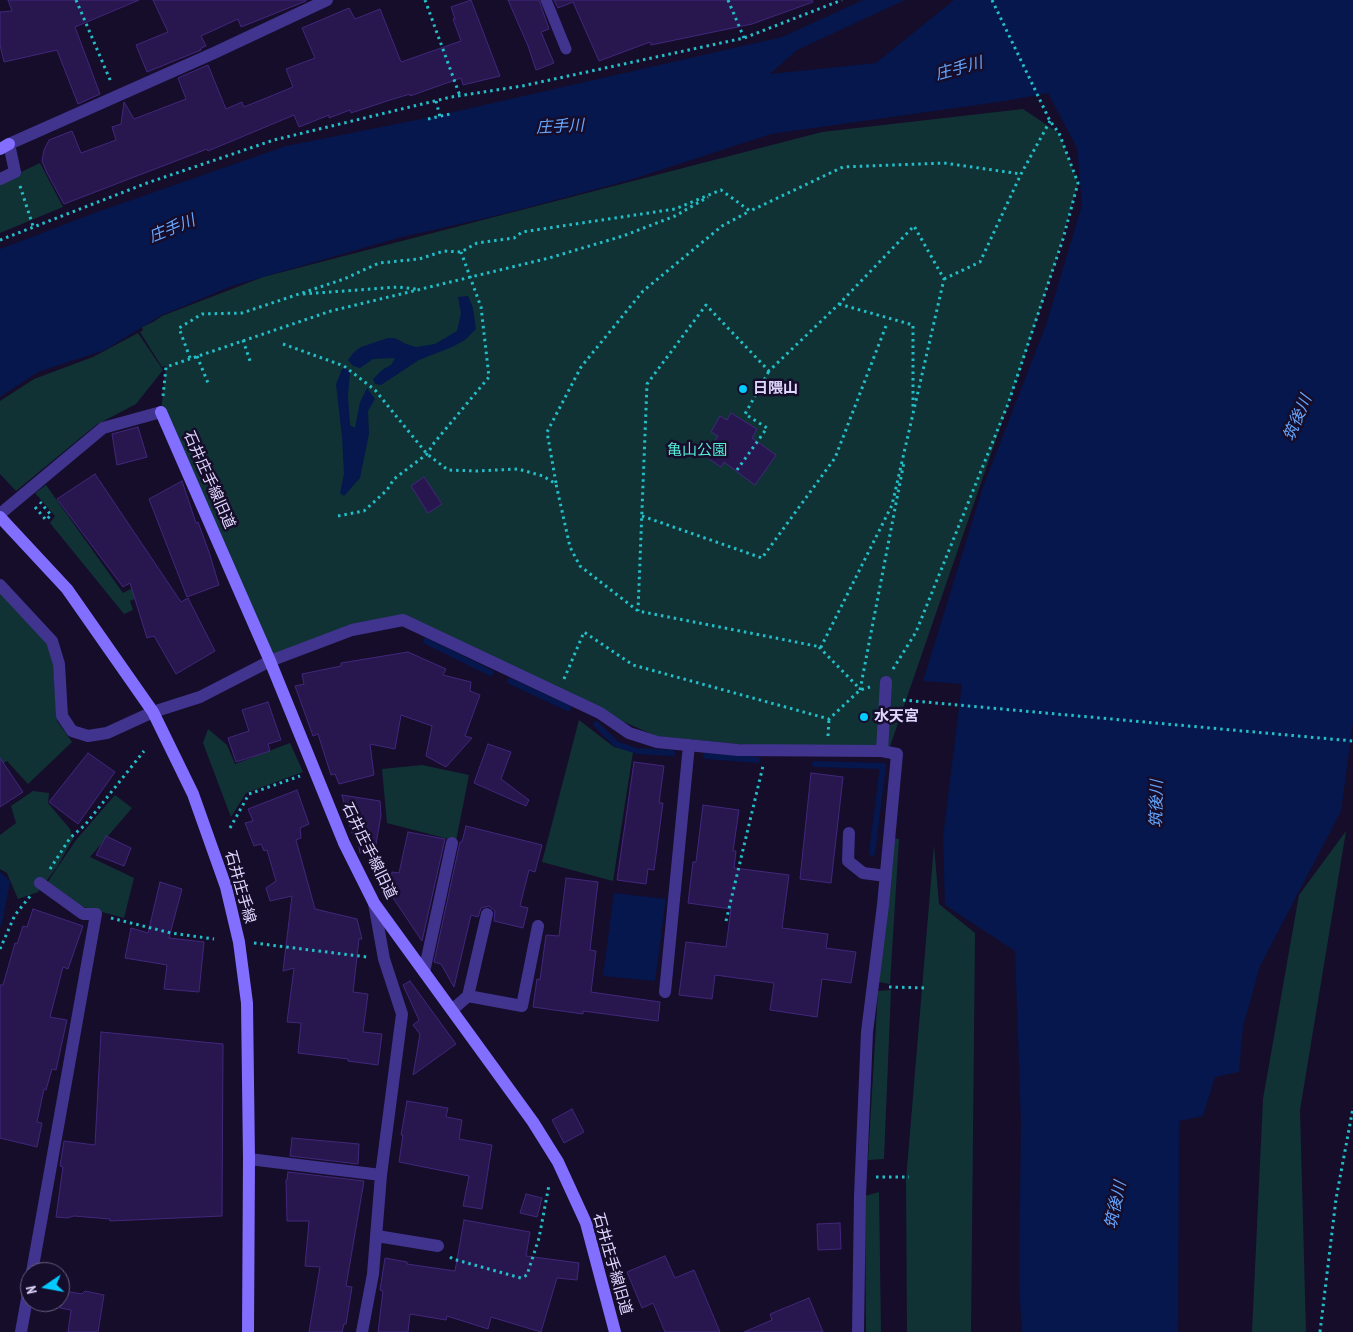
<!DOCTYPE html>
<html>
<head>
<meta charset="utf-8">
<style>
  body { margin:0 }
  #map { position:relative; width:1353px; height:1332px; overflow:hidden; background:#160d2b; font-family:"PT Sans Narrow",sans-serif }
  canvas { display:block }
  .north { position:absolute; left:20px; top:1262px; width:50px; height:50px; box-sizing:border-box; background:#160d2b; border:1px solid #675e80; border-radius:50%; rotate:258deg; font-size:14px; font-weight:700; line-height:20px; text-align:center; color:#e0d7ff }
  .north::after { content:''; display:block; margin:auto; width:18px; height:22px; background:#03caff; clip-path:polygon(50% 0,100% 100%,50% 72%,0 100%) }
</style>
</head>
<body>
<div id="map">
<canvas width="1353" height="1332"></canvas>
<div class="north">N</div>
</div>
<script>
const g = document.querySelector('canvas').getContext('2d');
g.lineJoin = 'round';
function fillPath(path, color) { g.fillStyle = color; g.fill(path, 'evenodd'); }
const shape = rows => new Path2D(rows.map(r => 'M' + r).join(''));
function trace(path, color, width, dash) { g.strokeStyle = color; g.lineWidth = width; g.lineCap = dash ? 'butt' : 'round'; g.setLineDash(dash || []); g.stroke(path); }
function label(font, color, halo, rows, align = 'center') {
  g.font = font + ' "PT Sans Narrow","Noto Sans JP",sans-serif'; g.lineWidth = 5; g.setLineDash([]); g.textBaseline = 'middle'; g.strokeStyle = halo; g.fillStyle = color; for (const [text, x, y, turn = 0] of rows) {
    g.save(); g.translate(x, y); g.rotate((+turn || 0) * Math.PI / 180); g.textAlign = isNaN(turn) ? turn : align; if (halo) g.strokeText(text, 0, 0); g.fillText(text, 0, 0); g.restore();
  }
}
const green = shape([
  [1023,109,1059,133,1078,183,1056,261,1019,373,888,752,811,751,656,736,535,683,403,620,270,661,161,412,166,366,162,367,140,332,143,330,142,327,153,322,162,316,263,277,822,132],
  [40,163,63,207,0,233,0,182],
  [138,333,163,370,136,404,96,425,16,491,0,474,0,401,34,379,93,357],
  [46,485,123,593,159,574,164,586,130,601,133,610,124,614,50,523,55,516,35,493],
  [0,592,49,643,53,664,57,721,72,742,28,784,7,761,0,765],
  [579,720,614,747,633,752,613,881,542,862],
  [208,729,227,745,235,764,290,743,303,772,246,793,231,817,203,743],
  [422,765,469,775,456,841,387,823,382,769],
  [33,791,49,793,48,803,70,829,73,839,57,867,38,892,18,899,7,873,0,869,0,835,16,823,11,806],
  [115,795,132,808,90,857,134,878,124,918,80,906,47,883,76,840],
  [1346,831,1300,1110,1306,1332,1252,1332,1263,1099,1299,895],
  [892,838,899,839,890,984,879,982],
  [934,845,939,904,975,933,971,1332,907,1332,906,1180],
  [891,990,884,1159,868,1160,878,991],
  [879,1192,881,1332,866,1332,865,1196]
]);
const water = shape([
  [863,0,905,0,797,50,770,74,876,63,954,0,1353,0,1353,722,1341,811,1260,966,1243,1027,1239,1072,1215,1077,1203,1116,1179,1121,1178,1332,1022,1332,1019,1283,1021,1122,1015,951,945,905,943,837,962,684,923,681,983,487,1046,325,1082,205,1077,148,1048,93,1005,101,771,134,630,180,499,215,398,238,263,277,232,286,160,316,105,350,38,372,0,397,0,249,100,211,286,146,436,116,782,37],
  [468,296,473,308,476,329,465,340,452,347,419,360,381,385,375,384,373,379,382,370,391,365,395,358,373,359,360,368,353,366,348,360,354,352,361,347,388,338,395,338,406,344,416,347,435,344,457,331,461,313,458,297],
  [346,368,350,373,348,396,350,425,355,428,360,402,367,388,375,399,368,411,369,434,360,478,344,496,340,493,344,474,342,437,336,384,342,369],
  [0,872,10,881,2,924,0,927],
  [614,893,666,899,655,981,603,976]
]);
const stream = shape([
  [426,641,491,673],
  [510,681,568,708],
  [596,724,616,744,637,751,672,753],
  [706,756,757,760],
  [815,764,883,766,872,853]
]);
const building = shape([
  [8,0,139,0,75,27,100,94,78,104,57,50,4,62,0,45,0,12,12,11,8,0],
  [153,0,306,0,306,1,241,27,238,19,201,36,206,46,201,48,201,50,147,72,136,45,168,32,153,0],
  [471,0,500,76,463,85,461,78,410,96,410,94,390,100,351,113,350,110,329,118,329,115,299,127,294,115,208,151,207,149,64,204,47,173,42,161,44,150,49,140,72,131,81,153,116,140,112,127,121,124,124,102,134,119,186,99,178,78,208,65,226,109,242,102,244,107,293,87,286,69,315,58,302,28,349,8,355,19,380,9,401,62,461,41,453,19,455,19,451,7,471,0],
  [508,0,539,0,549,29,541,32,554,63,536,70,528,46,508,0],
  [554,0,812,0,813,2,752,24,651,45,650,42,599,61,573,2,558,8,554,0],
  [731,413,757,429,752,438,776,455,755,485,724,462,721,467,705,456,718,436,711,432,720,416,727,420,731,413],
  [138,427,147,457,117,465,112,434,138,427],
  [95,474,181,602,188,598,215,651,176,674,154,636,147,638,130,583,123,587,57,499,95,474],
  [424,477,442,504,428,513,411,486,424,477],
  [182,481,196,523,198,522,209,552,219,585,187,597,149,499,182,481],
  [408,652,446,669,443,675,471,682,470,691,480,695,465,736,472,738,446,767,426,756,432,726,401,715,395,749,370,744,374,775,339,784,335,774,331,775,318,734,313,736,295,686,304,684,302,674,341,666,341,663,408,652],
  [268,702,281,740,268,744,270,751,236,762,228,738,249,731,242,710,268,702],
  [488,744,511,752,501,779,529,800,526,806,474,783,488,744],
  [88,753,115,772,78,824,49,802,88,753],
  [0,758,23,792,0,807,0,758],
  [634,762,664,766,659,803,663,803,654,870,648,869,646,884,617,880,634,762],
  [811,773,843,777,831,883,800,879,811,773],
  [297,790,309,824,300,828,301,838,296,840,315,909,357,919,362,939,359,939,353,992,368,994,363,1032,382,1034,378,1065,348,1061,348,1059,298,1053,301,1023,287,1022,294,968,283,971,292,896,270,901,266,888,276,881,267,850,264,851,261,844,254,846,245,823,253,821,248,809,297,790],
  [342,795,380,801,381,815,375,850,360,853,356,833,352,833,342,795],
  [703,805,739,810,733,851,736,851,734,868,789,875,782,928,828,934,826,948,856,952,851,983,822,979,817,1017,770,1010,774,983,715,975,712,999,679,995,686,942,726,947,731,909,688,903,693,862,696,862,703,805],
  [466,826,542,845,535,872,529,870,520,906,528,908,523,928,494,921,495,911,489,906,481,908,478,917,471,915,454,987,441,964,434,962,460,842,462,842,466,826],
  [408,832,445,839,422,941,389,892,392,872,399,873,408,832],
  [106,836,131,848,124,866,96,855,106,836],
  [566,878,598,882,590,950,596,951,591,992,660,1002,658,1021,583,1011,583,1014,533,1007,537,979,540,980,546,935,559,936,566,878],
  [160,882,182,889,169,938,204,942,199,992,164,989,167,965,125,958,131,928,148,933,160,882],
  [33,909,83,926,68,969,63,967,50,1017,67,1020,56,1070,52,1069,46,1090,44,1089,37,1122,42,1123,37,1147,0,1138,0,985,3,985,15,943,17,944,23,926,27,927,33,909],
  [410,981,456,1044,413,1075,420,1034,413,1025,419,1020,403,985,410,981],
  [101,1032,223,1044,222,1216,110,1221,110,1219,74,1216,67,1218,56,1217,63,1167,60,1166,64,1141,95,1145,101,1032],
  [407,1101,448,1108,446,1117,462,1120,459,1139,492,1145,482,1209,463,1206,469,1176,399,1162,403,1135,401,1135,407,1101],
  [572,1109,584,1132,564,1143,552,1120,572,1109],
  [292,1138,359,1144,358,1164,290,1156,292,1138],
  [288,1172,364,1181,346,1286,352,1287,346,1324,344,1324,342,1332,309,1332,320,1267,305,1266,309,1221,287,1221,286,1180,287,1180,288,1172],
  [526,1194,542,1198,537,1217,520,1213,526,1194],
  [464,1220,530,1232,526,1256,579,1263,577,1280,557,1278,541,1332,491,1317,488,1329,447,1316,446,1320,410,1314,408,1332,378,1332,383,1291,380,1290,385,1258,407,1262,407,1264,455,1271,464,1220],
  [840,1223,841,1249,818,1250,817,1224,840,1223],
  [665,1256,675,1278,694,1270,720,1332,665,1332,653,1303,642,1308,627,1272,665,1256],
  [60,1290,82,1294,85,1291,104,1295,98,1332,68,1332,71,1310,60,1308,60,1290],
  [809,1298,823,1332,744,1332,772,1320,770,1314,809,1298]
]);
const path = shape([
  [76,0,111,82],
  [425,0,460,96],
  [728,0,744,38],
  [436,101,440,117],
  [428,119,450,114],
  [20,186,33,226],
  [0,240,147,183,274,140,451,97,522,86,744,38,842,0],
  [944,279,980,262,1021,174,1050,121],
  [303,294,398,287,416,289],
  [839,304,913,325,913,410],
  [243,340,251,364],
  [283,344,344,366,375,390,427,454,448,470,476,471,518,469,543,476,556,484,570,547,580,566,638,611,821,647,892,505,944,279,914,226,839,304,769,371,706,305,647,384,638,611],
  [197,356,208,383],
  [190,358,179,328,202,314,242,313,344,279,379,263,419,259,444,251,461,252,477,243,514,238,522,232,675,209,721,190,750,211,843,167,944,163,1021,174],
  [163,396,166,367,331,311,549,258,623,236,675,216,708,197],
  [737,470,767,428,745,414,769,371],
  [556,483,547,432,581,367,643,291,722,226,750,211],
  [35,507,46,520,51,515,40,502],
  [338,516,364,511,387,490,394,479,427,454,434,443,489,377,481,307,461,252],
  [642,516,762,558,835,458,886,326],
  [819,647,860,689],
  [893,669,916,632,1008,404,1063,239,1078,183,1059,133,1050,121,992,0],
  [564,679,584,632,633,665,829,719,860,690,870,687],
  [860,690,904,462],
  [903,700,1353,741],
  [828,736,829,719],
  [230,828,249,794,300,776],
  [50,869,70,838,85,825,144,751],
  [111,918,171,933,214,939],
  [726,921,763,766],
  [254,943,367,957],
  [0,949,15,915,31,895],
  [889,987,927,988],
  [876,1177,909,1177],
  [450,1257,453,1259,521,1278,527,1275,539,1238,549,1185],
  [1320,1332,1336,1199,1353,1108]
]);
const lane = shape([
  [546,0,566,49]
]);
const street = shape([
  [9,144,214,53,327,0],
  [0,179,15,172,9,144],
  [0,514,103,428,161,412],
  [0,585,52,641,59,664,62,716,72,731,88,736,107,733,153,712,200,697,270,661,352,630,403,620,600,713,629,733,657,742,738,750,882,751,897,754,883,905,867,1032,860,1196,858,1332],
  [882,751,886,682],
  [849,833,848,861,863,873,886,876],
  [424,972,452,843],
  [665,992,689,745],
  [468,996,487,914],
  [452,1010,468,996,522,1006,538,926],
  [249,1159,381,1175],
  [377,1236,438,1246],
  [32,1272,96,914,83,914,40,883],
  [21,1332,30,1282],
  [362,1332,373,1274,381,1175,402,1014,384,959,374,903]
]);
const secondary = shape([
  [0,149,9,144],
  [161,412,270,661,344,843,374,903,533,1122,558,1162,586,1223,615,1332],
  [0,517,67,589,153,712,193,794,226,887,239,942,247,1003,249,1159,248,1332]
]);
const markers = [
  [743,389,5,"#03caff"],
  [864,717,5,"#03caff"]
];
const poiNames = [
  ["日隈山",753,389],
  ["水天宮",874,717]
];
const parkNames = [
  ["亀山公園",697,451]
];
const streetNames = [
  ["石井庄手線旧道",209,480,66],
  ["石井庄手線旧道",369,851,64],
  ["石井庄手線",240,887,74],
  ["石井庄手線旧道",612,1264,74]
];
const waterNames = [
  ["庄手川",959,69,-15],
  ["庄手川",560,127,-3],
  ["庄手川",172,229,-22],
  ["筑後川",1298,418,-67],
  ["筑後川",1157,804,-89],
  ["筑後川",1116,1205,-78]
];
fillPath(green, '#103235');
fillPath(water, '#05174c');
trace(stream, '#05174c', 6);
fillPath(building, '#28174e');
trace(building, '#41277c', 1);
trace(path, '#22bfc8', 3, [2.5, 4]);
trace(lane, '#41348e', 11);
trace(street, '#41348e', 12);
trace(secondary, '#826eff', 12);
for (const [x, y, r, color] of markers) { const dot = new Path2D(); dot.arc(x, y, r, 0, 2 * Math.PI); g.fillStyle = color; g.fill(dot); trace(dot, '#160d2b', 2); }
label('bold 15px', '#e0d7ff', '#160d2b', poiNames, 'left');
label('15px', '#55edd8', '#160d2b', parkNames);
label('15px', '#e0d7ff', '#160d2b', streetNames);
label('italic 16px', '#65a7ff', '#160d2b', waterNames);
</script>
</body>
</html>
